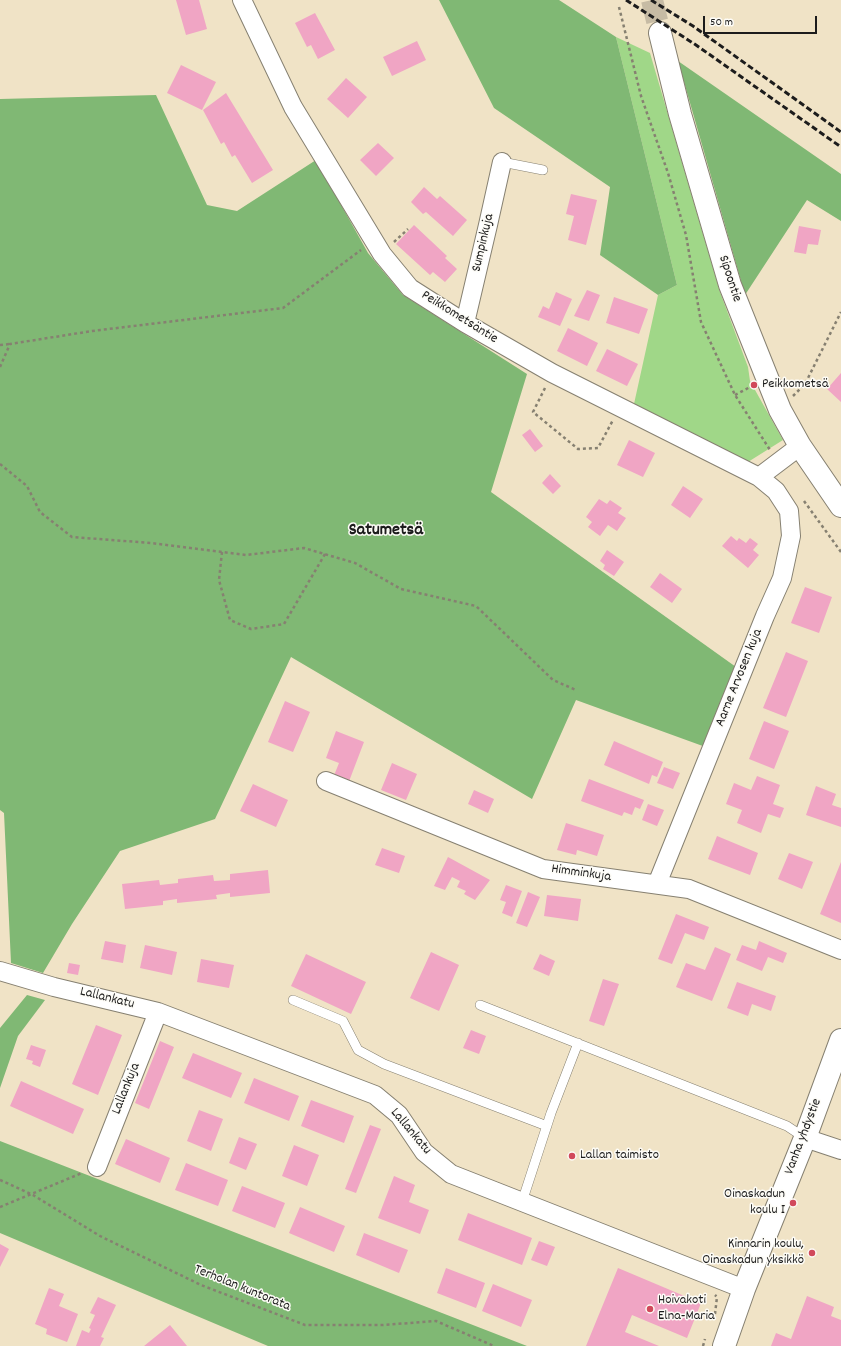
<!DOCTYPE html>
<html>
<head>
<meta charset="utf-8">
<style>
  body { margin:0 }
  #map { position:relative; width:841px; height:1346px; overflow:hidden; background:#f0e3c6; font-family:Dekko,sans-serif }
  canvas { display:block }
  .scale { position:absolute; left:703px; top:16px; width:114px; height:18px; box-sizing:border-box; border:2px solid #1c1c1c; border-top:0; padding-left:5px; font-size:12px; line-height:14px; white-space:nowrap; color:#1c1c1c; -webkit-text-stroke:3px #fdfcf7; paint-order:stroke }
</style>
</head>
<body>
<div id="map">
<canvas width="841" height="1346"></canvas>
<div class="scale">50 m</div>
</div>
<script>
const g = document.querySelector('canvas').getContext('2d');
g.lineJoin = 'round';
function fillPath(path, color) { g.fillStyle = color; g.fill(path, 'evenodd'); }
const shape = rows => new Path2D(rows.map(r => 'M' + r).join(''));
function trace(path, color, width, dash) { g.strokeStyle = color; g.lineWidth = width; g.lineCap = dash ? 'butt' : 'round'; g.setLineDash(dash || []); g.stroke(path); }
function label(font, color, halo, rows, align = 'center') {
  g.font = font + ' Dekko,sans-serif'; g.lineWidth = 3; g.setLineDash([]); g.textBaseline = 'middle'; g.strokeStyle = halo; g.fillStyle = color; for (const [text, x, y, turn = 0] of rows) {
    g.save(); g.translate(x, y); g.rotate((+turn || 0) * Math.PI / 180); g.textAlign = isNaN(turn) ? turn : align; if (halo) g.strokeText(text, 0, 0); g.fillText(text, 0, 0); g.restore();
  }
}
const green = shape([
  [616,37,650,53,720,292,748,367,750,381,783,440,740,467,632,413,658,295,677,285]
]);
const forest = shape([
  [439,0,559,0,616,37,677,285,658,295,600,255,610,187,494,108],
  [678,61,841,174,841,221,807,200,745,295],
  [156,95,207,205,237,211,316,160,368,253,403,295,527,374,491,492,743,672,711,749,576,700,532,799,291,657,215,819,120,851,72,924,43,973,11,963,4,813,0,810,0,99],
  [27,995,45,1000,18,1036,0,1088,0,1028],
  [0,1141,442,1313,527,1346,268,1346,0,1233]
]);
const building = shape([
  [176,0,199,0,207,29,186,35],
  [315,13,335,50,318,59,311,45,307,47,295,23],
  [417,41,426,60,392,76,383,57],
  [181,65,216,82,202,110,167,93],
  [346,78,367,97,348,118,327,99],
  [226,93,273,170,252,183,235,155,232,157,224,142,221,144,203,110],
  [378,143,394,158,376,176,360,160],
  [424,187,437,199,440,196,467,220,453,236,426,212,423,214,411,202],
  [571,194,597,200,586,245,568,240,574,216,566,214],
  [414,225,447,256,445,258,457,269,445,282,433,272,430,275,396,244],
  [799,226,821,230,818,245,808,244,806,254,794,252],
  [587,290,600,295,589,321,574,316],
  [556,292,572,299,560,326,538,317,543,306,549,309],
  [614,297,648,309,639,334,606,323],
  [568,328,598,343,587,366,557,351],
  [607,349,638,364,627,386,596,371],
  [841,373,841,402,827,389],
  [530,429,543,446,535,452,522,435],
  [629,440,655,453,643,477,617,465],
  [550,474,561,486,553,494,542,483],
  [683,486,703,499,690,518,671,505],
  [599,499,607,504,610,500,622,508,618,513,626,518,617,531,608,525,600,536,588,527,592,522,586,517],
  [731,536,737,541,739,538,746,543,750,538,758,544,753,550,759,555,748,568,722,546],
  [607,550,624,562,614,576,603,569,605,565,600,561],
  [660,573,682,589,672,603,650,587],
  [805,587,832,597,819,633,791,623],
  [786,652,808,661,786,717,763,708],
  [285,701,310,712,293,752,268,742],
  [764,721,789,731,774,769,749,759],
  [336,731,364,742,348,784,333,778,339,763,326,758],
  [614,741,663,762,657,777,652,775,649,784,604,765],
  [392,763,417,774,406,800,381,790],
  [664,767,680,773,673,789,657,783],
  [757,776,780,785,773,804,784,808,780,818,768,814,761,833,737,823,742,810,726,804,734,783,751,790],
  [589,779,644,800,640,809,635,807,632,815,624,812,622,816,581,801],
  [253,784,288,800,276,827,240,811],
  [816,786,836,794,832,805,841,808,841,827,806,815],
  [474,790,494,799,488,813,468,804],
  [648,804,664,810,657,826,642,820],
  [566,823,604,835,597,856,577,850,576,855,557,850],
  [717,836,758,853,750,875,708,859],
  [382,848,405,856,399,873,375,865],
  [789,853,813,862,802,889,778,879],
  [448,857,490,880,475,900,464,894,466,891,457,887,460,881,452,877,445,890,434,886],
  [841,862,841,923,820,914],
  [268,870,270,893,230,897,230,893,216,895,217,899,177,903,177,899,163,901,163,905,125,909,122,884,159,880,160,885,178,883,178,879,213,875,214,881,230,880,230,874],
  [506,885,522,891,512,917,502,913,506,902,500,900],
  [528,892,540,897,527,927,516,923],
  [547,895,581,899,578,921,544,916],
  [676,914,709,927,704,940,685,933,672,964,658,959],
  [105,941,126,945,123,963,101,959],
  [759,941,787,953,783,963,768,957,762,971,736,960,742,945,756,950],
  [145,945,177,952,172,975,140,968],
  [715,947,731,954,712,1001,676,987,686,963,705,970],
  [431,952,459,965,439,1011,410,998],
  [306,954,366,982,351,1014,291,986],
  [540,954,555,961,549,976,533,969],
  [201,959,234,965,229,988,197,982],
  [69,963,80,965,78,975,67,973],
  [603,979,619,984,604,1026,589,1021],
  [737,982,776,996,771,1011,752,1004,748,1016,727,1008],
  [96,1025,122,1035,98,1095,72,1084],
  [471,1030,486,1036,479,1054,463,1048],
  [160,1041,174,1047,149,1109,135,1103],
  [31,1045,46,1050,40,1067,32,1064,33,1061,26,1059],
  [193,1053,242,1073,231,1098,182,1078],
  [254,1078,299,1096,289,1121,244,1103],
  [21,1081,84,1109,73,1134,10,1106],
  [311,1100,354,1116,344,1143,301,1126],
  [199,1110,223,1119,211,1151,187,1141],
  [370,1125,381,1129,356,1193,345,1189],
  [239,1137,257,1144,246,1170,229,1163],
  [126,1139,170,1158,160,1183,115,1164],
  [294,1145,319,1155,307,1186,282,1176],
  [186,1163,228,1180,218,1206,175,1190],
  [394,1176,415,1185,409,1202,429,1210,420,1234,378,1218],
  [242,1186,285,1203,275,1228,232,1211],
  [300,1207,345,1226,334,1252,289,1233],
  [468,1213,532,1238,522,1265,458,1240],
  [364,1233,408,1250,399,1273,356,1255],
  [539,1241,555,1247,547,1266,531,1260],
  [0,1244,9,1249,0,1267],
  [446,1268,485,1283,476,1308,437,1293],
  [618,1268,701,1303,687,1338,632,1315,625,1332,659,1346,586,1346],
  [493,1284,532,1300,521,1327,482,1311],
  [49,1288,64,1294,59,1306,78,1314,67,1342,46,1334,47,1329,35,1324],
  [807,1296,834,1307,831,1316,841,1320,841,1346,771,1346,776,1333,791,1339],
  [98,1297,116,1305,101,1337,104,1338,100,1346,76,1346,82,1330,89,1333,91,1329,89,1328,95,1315,90,1313],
  [170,1325,187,1346,144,1346]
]);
const secondaryTunnel = shape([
  [652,0,660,33]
]);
const path = shape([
  [619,7,641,96,668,173,686,235,701,322,735,395,770,450],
  [394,242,408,229],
  [0,345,10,344],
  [0,367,10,344,92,331,283,308,361,250],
  [545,388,533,412,578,449,598,448,613,420],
  [735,395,752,386],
  [793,396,805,384,841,312],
  [0,464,27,486,40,512,72,537,151,543,246,555,304,548,355,563,401,589,476,606,553,680,576,690],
  [804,501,841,552],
  [222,552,219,580,230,620,251,629,284,624,325,554],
  [0,1180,33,1195,100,1236,201,1285,305,1325,383,1325,436,1321,494,1346],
  [0,1207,82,1173],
  [715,1314,717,1297,715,1295],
  [703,1346,705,1339]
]);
const lane = shape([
  [502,162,543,170],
  [293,1000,343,1021,358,1050,384,1064,547,1126],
  [480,1005,787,1126,805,1138],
  [522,1202,551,1113,578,1043]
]);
const street = shape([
  [242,0,293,107,382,254,410,288,465,323,552,373,759,477,800,446],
  [465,323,488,225,502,162],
  [326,781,543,869,689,889,841,950],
  [657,884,765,616,782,578,791,536,789,511,776,491,759,477],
  [0,971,54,987,158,1012,375,1095,399,1115,424,1152,451,1174,744,1289],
  [805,1138,841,1150],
  [97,1167,158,1012]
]);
const secondary = shape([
  [660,33,680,114,730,285,780,410,800,446,841,506],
  [724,1346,744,1289,805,1138,841,1040]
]);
const rail = shape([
  [626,0,696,45,841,147],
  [651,0,693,26,841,132]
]);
const markers = [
  [754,385,4,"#d1495b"],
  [572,1156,4,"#d1495b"],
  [793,1203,4,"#d1495b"],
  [812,1253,4,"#d1495b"],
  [650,1309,4,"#d1495b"]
];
const streetNames = [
  ["Sumpinkuja",484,243,-77],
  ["Sipoontie",729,279,72],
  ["Peikkometsäntie",459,318,32],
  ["Aarne Arvosen kuja",740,678,-68],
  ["Himminkuja",581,874,8],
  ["Lallankatu",107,999,14],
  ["Lallankuja",127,1089,-68],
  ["Lallankatu",410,1132,50],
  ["Vanha yhdystie",804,1137,-69],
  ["Terholan kuntorata",242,1289,22]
];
const poiNames = [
  ["Peikkometsä",762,385],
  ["Lallan taimisto",580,1156],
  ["Oinaskadun",785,1195,"right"],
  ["koulu I",785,1211,"right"],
  ["Kinnarin koulu,",804,1245,"right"],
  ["Oinaskadun yksikkö",804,1261,"right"],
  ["Hoivakoti",658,1301],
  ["Elna-Maria",658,1317]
];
const districtNames = [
  ["Satumetsä",386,532]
];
fillPath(green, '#a0d788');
fillPath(forest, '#80b874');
fillPath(building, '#f0a5c4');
trace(secondaryTunnel, '#c6bba4', 22, [22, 11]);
trace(lane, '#868071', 10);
trace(street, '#868071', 20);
trace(secondary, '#868071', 24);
trace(path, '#868071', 2.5, [3, 3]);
trace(lane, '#fff', 9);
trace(street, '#fff', 18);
trace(secondary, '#fff', 22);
trace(rail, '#1c1c1c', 3, [6, 3]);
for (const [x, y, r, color] of markers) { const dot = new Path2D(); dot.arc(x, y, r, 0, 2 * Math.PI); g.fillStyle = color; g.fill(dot); trace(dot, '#fdfcf7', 1.5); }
label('14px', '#1c1c1c', '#fdfcf7', streetNames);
label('14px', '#1c1c1c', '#fdfcf7', poiNames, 'left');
label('bold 18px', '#1c1c1c', '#fdfcf7', districtNames);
</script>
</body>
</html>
